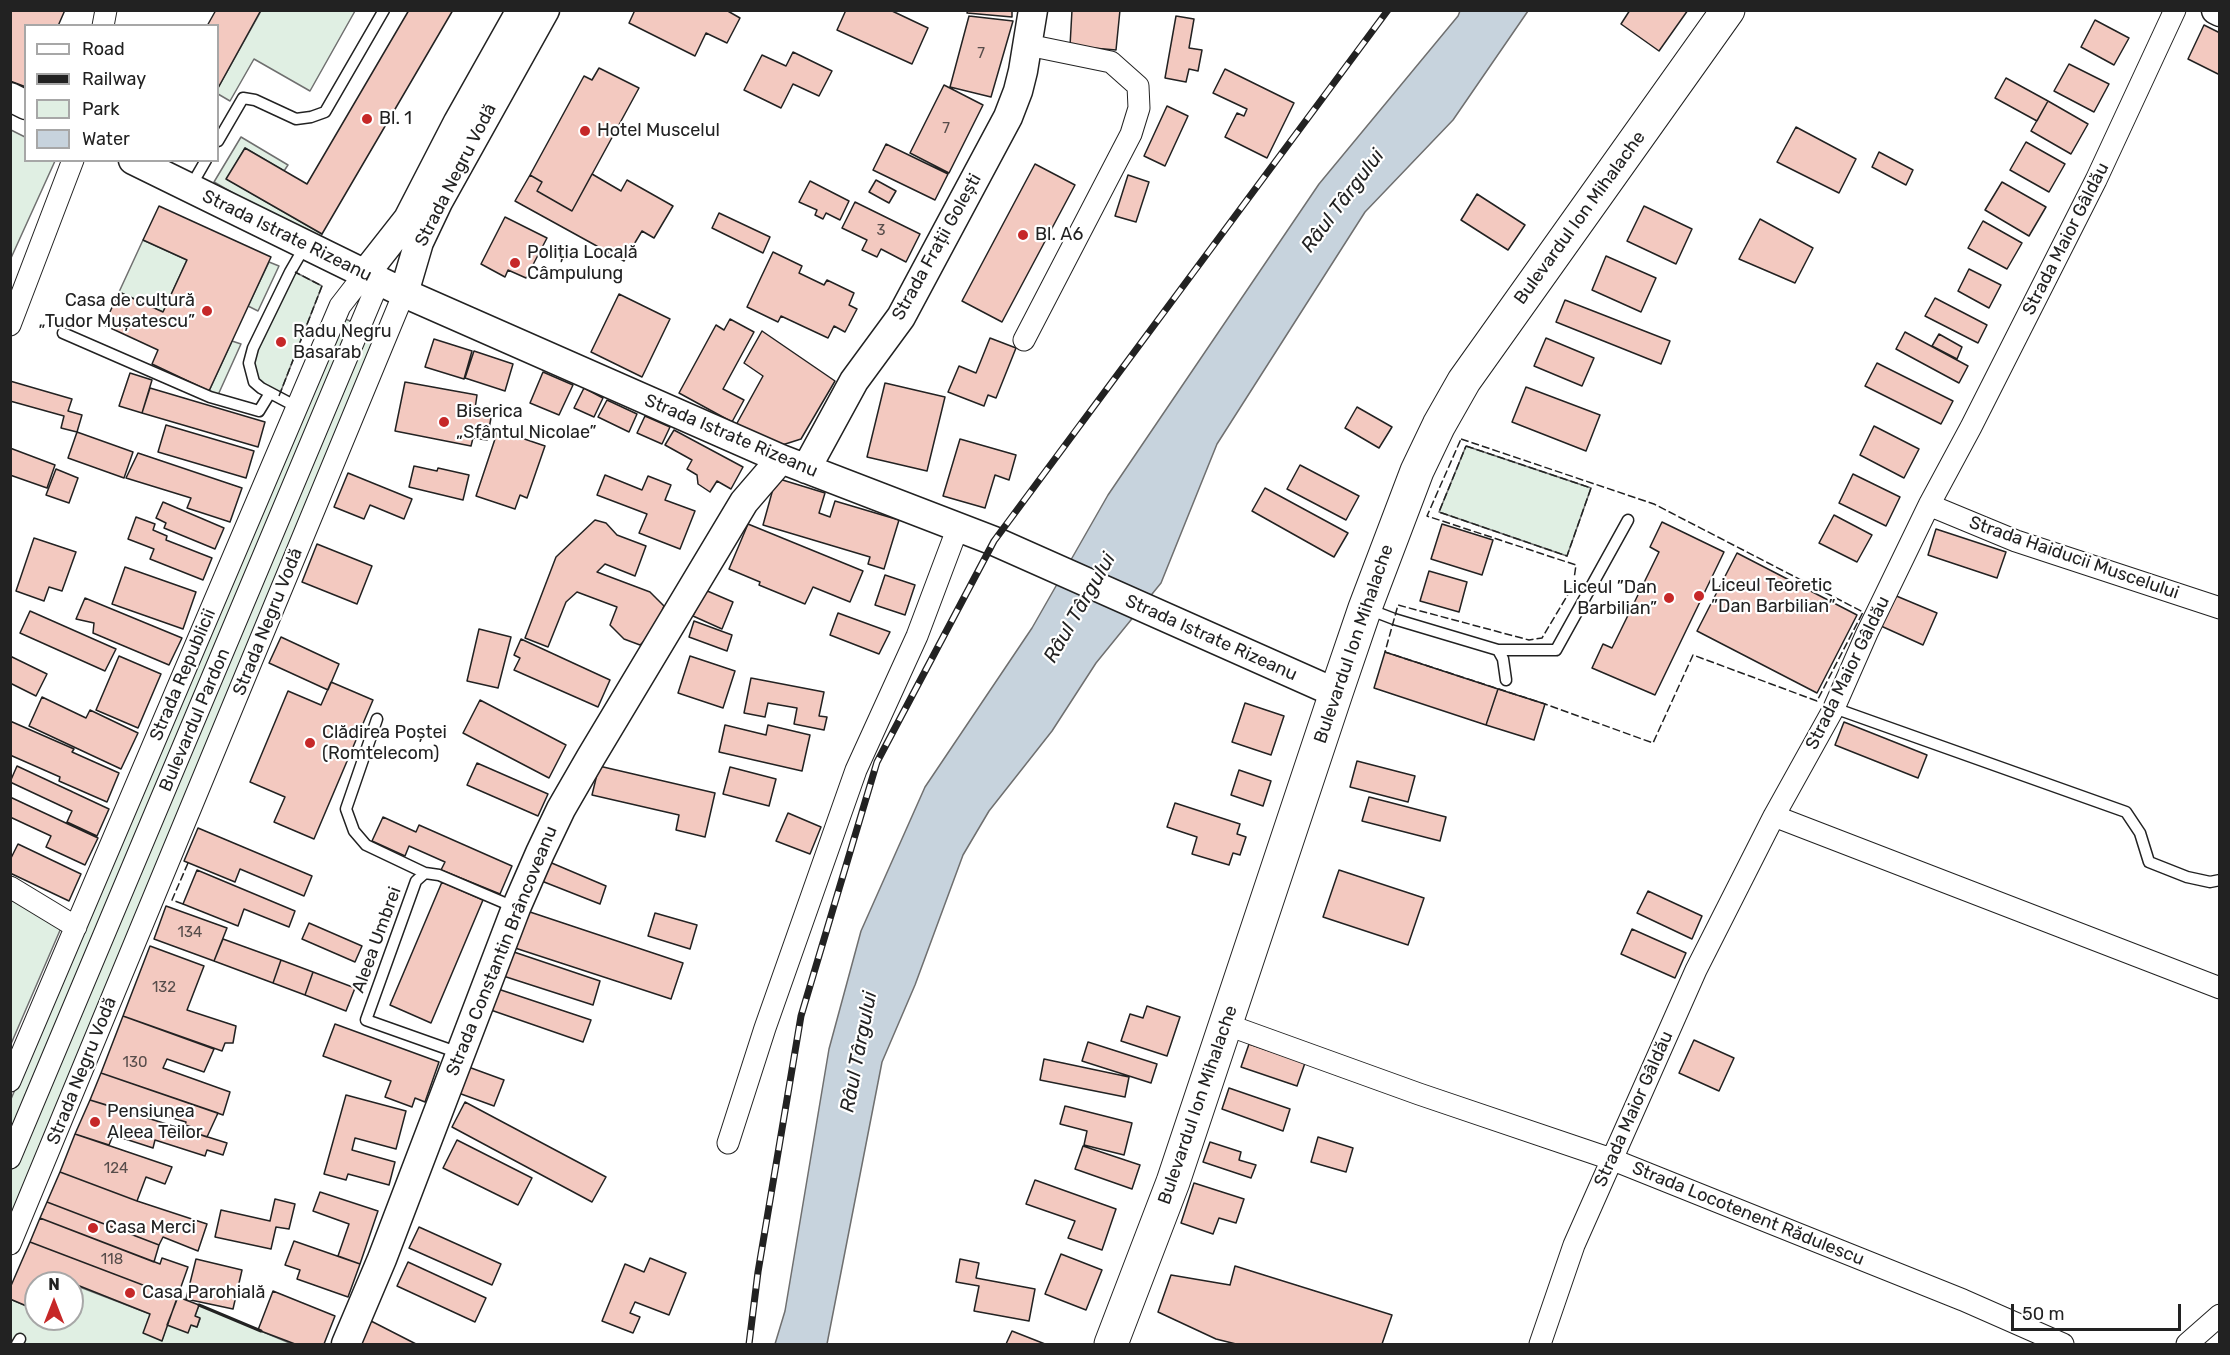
<!DOCTYPE html>
<html>
<head>
<meta charset="utf-8">
<style>
  body { margin:0 }
  #map { position:relative; width:2230px; height:1355px; overflow:hidden; background:#fff; font-family:Rubik,sans-serif }
  canvas { display:block }
  .frame { position:absolute; inset:0; border:12px solid #222; pointer-events:none }
  .legend { position:absolute; left:24px; top:24px; width:195px; height:138px; box-sizing:border-box; background:#fff; border:2px solid #a7a7a7; margin:0; padding:8px 10px; list-style:none; font-size:18px; color:#222 }
  .legend li { display:flex; align-items:center; gap:12px; height:30px }
  .legend b { width:30px; border:2px solid #a7a7a7 }
  .north { position:absolute; left:24px; top:1271px; width:60px; height:60px; box-sizing:border-box; background:#fff; border:2px solid #a7a7a7; border-radius:50%; rotate:0deg; font-size:16px; font-weight:700; line-height:24px; text-align:center; color:#222 }
  .north::after { content:''; display:block; margin:auto; width:21px; height:27px; background:#c62828; clip-path:polygon(50% 0,100% 100%,50% 72%,0 100%) }
  .scale { position:absolute; left:2011px; top:1304px; width:170px; height:27px; box-sizing:border-box; border:3px solid #222; border-top:0; padding-left:8px; font-size:18px; line-height:21px; white-space:nowrap; color:#222; -webkit-text-stroke:4px #fff; paint-order:stroke }
</style>
</head>
<body>
<div id="map">
<canvas width="2230" height="1355"></canvas>
<div class="frame"></div>
<ul class="legend">
<li><b style="height:8px;background:#fff"></b>Road</li>
<li><b style="height:8px;background:#222"></b>Railway</li>
<li><b style="height:16px;background:#e0efe3"></b>Park</li>
<li><b style="height:16px;background:#c7d3dd"></b>Water</li>
</ul>
<div class="north">N</div>
<div class="scale">50 m</div>
</div>
<script>
const g = document.querySelector('canvas').getContext('2d');
g.lineJoin = 'round';
function fillPath(path, color) { g.fillStyle = color; g.fill(path, 'evenodd'); }
const shape = rows => new Path2D(rows.map(r => 'M' + r).join(''));
function trace(path, color, width, dash) { g.strokeStyle = color; g.lineWidth = width; g.lineCap = dash ? 'butt' : 'round'; g.setLineDash(dash || []); g.stroke(path); }
function label(font, color, halo, rows, align = 'center') {
  g.font = font + ' Rubik,sans-serif'; g.lineWidth = 4.5; g.setLineDash([]); g.textBaseline = 'middle'; g.strokeStyle = halo; g.fillStyle = color; for (const [text, x, y, turn = 0] of rows) {
    g.save(); g.translate(x, y); g.rotate((+turn || 0) * Math.PI / 180); g.textAlign = isNaN(turn) ? turn : align; if (halo) g.strokeText(text, 0, 0); g.fillText(text, 0, 0); g.restore();
  }
}
const green = shape([
  [261,11,355,11,310,91,254,59,230,101,218,94,218,88,261,11],
  [11,130,25,137,26,160,55,161,11,258,11,130],
  [241,137,288,165,284,171,245,148,227,179,322,234,317,242,214,182,241,137],
  [143,240,187,260,163,312,119,292,143,240],
  [269,262,279,266,258,311,248,306,269,262],
  [295,272,322,286,279,396,263,385,255,376,253,355,295,272],
  [336,315,383,335,11,1233,11,1099,74,951,336,315],
  [232,341,241,344,218,395,209,391,232,341],
  [1466,446,1591,488,1567,556,1439,512,1466,446],
  [11,898,61,928,11,1044,11,898],
  [72,1284,150,1314,162,1340,167,1325,191,1325,197,1327,200,1319,195,1316,199,1305,292,1344,11,1344,10,1299,36,1310,36,1319,72,1319,72,1284]
]);
const water = shape([
  [1460,11,1528,11,1453,120,1365,212,1217,444,1161,583,1096,663,1052,731,989,811,963,855,915,985,882,1062,827,1344,775,1344,785,1311,829,1049,861,931,925,787,1032,628,1108,495,1319,184,1458,16,1460,11]
]);
const building = shape([
  [10,10,65,10,58,26,26,26,26,87,10,81,10,10],
  [216,10,261,10,218,88,218,26,207,26,216,10],
  [409,10,453,10,322,234,226,179,245,148,307,184,409,10],
  [635,10,726,10,740,18,727,43,706,33,695,56,629,23,635,10],
  [846,10,890,10,928,28,912,64,837,30,846,10],
  [968,10,1012,10,1012,17,967,13,968,10],
  [1072,10,1120,10,1116,50,1070,46,1072,10],
  [1630,10,1688,10,1659,51,1621,24,1630,10],
  [969,16,1013,21,991,97,950,87,969,16],
  [1176,16,1194,19,1189,48,1202,50,1198,71,1189,69,1186,82,1165,78,1176,16],
  [2095,20,2129,38,2114,65,2081,47,2095,20],
  [2204,25,2220,33,2220,75,2188,59,2204,25],
  [793,52,832,71,819,96,793,84,781,108,744,90,762,55,786,66,793,52],
  [2069,64,2109,84,2094,112,2054,91,2069,64],
  [599,68,639,88,572,211,537,191,542,182,530,175,584,76,592,80,599,68],
  [1225,69,1294,103,1267,158,1225,137,1237,113,1244,116,1247,109,1213,93,1225,69],
  [2006,78,2048,101,2037,121,1995,98,2006,78],
  [944,85,983,105,949,173,910,153,944,85],
  [2048,101,2088,124,2071,154,2031,131,2048,101],
  [1167,106,1188,116,1165,166,1144,156,1167,106],
  [1796,127,1856,159,1839,193,1777,162,1796,127],
  [2026,142,2065,164,2049,192,2010,170,2026,142],
  [886,144,948,174,935,200,873,170,886,144],
  [1879,152,1913,170,1906,185,1872,167,1879,152],
  [1035,164,1075,185,1002,322,962,301,1035,164],
  [592,174,621,191,627,180,673,206,654,238,642,231,624,261,515,201,530,175,542,182,537,191,572,211,592,174],
  [1128,175,1149,182,1136,222,1115,216,1128,175],
  [876,180,896,191,889,203,869,192,876,180],
  [810,181,849,201,840,220,826,213,823,219,815,215,817,210,799,202,810,181],
  [2002,182,2046,207,2029,236,1985,210,2002,182],
  [1477,194,1525,225,1508,250,1461,220,1477,194],
  [855,202,920,234,906,262,881,249,877,257,862,250,867,240,842,228,855,202],
  [159,206,271,257,209,391,152,364,158,350,104,325,119,292,163,312,187,260,143,240,159,206],
  [1644,206,1692,229,1676,264,1627,241,1644,206],
  [719,213,770,237,763,253,712,228,719,213],
  [505,217,547,238,526,278,508,270,505,277,481,264,505,217],
  [1760,219,1813,248,1795,283,1739,259,1760,219],
  [1983,221,2022,243,2007,269,1968,248,1983,221],
  [773,252,802,266,799,273,824,285,827,280,854,293,849,305,857,309,845,332,834,326,828,338,781,316,778,322,747,307,773,252],
  [1606,256,1656,278,1641,312,1592,290,1606,256],
  [1969,269,2001,285,1989,308,1958,291,1969,269],
  [619,294,670,319,642,377,591,352,619,294],
  [1935,298,1987,325,1978,343,1925,316,1935,298],
  [1565,300,1670,341,1661,364,1556,322,1565,300],
  [730,319,754,332,723,389,744,400,732,422,679,393,716,325,724,330,730,319],
  [762,331,835,381,801,439,779,446,736,425,763,376,744,363,762,331],
  [1905,332,1968,366,1959,383,1896,349,1905,332],
  [1939,334,1962,347,1957,359,1932,346,1939,334],
  [990,338,1016,348,996,398,988,395,984,406,948,392,959,366,976,373,990,338],
  [1546,338,1594,358,1582,386,1534,366,1546,338],
  [434,339,472,351,464,379,425,367,434,339],
  [474,351,513,364,505,391,465,378,474,351],
  [1877,363,1953,401,1941,424,1865,386,1877,363],
  [543,372,573,385,559,415,530,403,543,372],
  [130,373,152,380,142,413,119,406,130,373],
  [10,381,72,399,68,411,82,415,77,432,61,428,64,416,10,401,10,381],
  [405,382,477,395,475,409,492,412,487,440,473,438,471,446,395,431,405,382],
  [885,383,945,397,927,471,867,457,885,383],
  [1526,387,1600,415,1586,451,1512,422,1526,387],
  [150,388,265,422,258,447,142,413,150,388],
  [584,388,603,398,594,417,574,408,584,388],
  [607,400,637,414,629,432,598,417,607,400],
  [1357,407,1392,427,1379,448,1345,428,1357,407],
  [645,416,670,427,662,444,637,433,645,416],
  [166,425,254,451,246,478,158,452,166,425],
  [1874,426,1919,449,1904,478,1860,455,1874,426],
  [498,430,545,446,527,498,520,495,515,509,476,496,498,430],
  [674,430,743,467,731,489,717,481,710,492,698,484,697,475,687,469,692,460,665,445,674,430],
  [77,432,133,452,124,478,68,458,77,432],
  [960,439,1016,455,1009,480,995,475,985,508,943,496,960,439],
  [10,448,55,465,47,488,10,475,10,448],
  [138,453,242,488,230,522,187,508,191,498,126,478,138,453],
  [1300,465,1359,496,1346,520,1287,489,1300,465],
  [414,466,437,471,438,468,469,475,463,500,409,487,414,466],
  [56,469,78,478,69,503,46,495,56,469],
  [348,473,412,499,404,519,370,505,364,519,334,507,348,473],
  [1853,474,1900,497,1886,526,1839,503,1853,474],
  [605,475,642,490,648,476,671,485,665,500,695,511,680,549,639,533,647,514,597,495,605,475],
  [776,478,825,493,819,513,830,517,835,501,899,520,884,569,868,564,870,557,763,525,776,478],
  [1265,488,1348,533,1334,557,1252,511,1265,488],
  [163,502,224,528,215,549,164,528,166,523,156,518,163,502],
  [1834,515,1872,535,1857,562,1819,543,1834,515],
  [136,517,155,524,153,530,167,536,166,540,212,558,203,580,150,559,154,549,128,539,136,517],
  [595,520,606,523,617,535,646,546,635,576,605,564,597,572,650,592,664,606,654,632,640,645,624,639,610,625,617,607,577,592,566,602,548,647,525,638,556,557,595,520],
  [1662,522,1724,552,1655,695,1592,668,1603,644,1612,648,1659,552,1650,547,1662,522],
  [748,524,863,571,850,602,813,587,805,604,759,585,760,582,729,569,748,524],
  [1442,524,1493,540,1482,575,1431,559,1442,524],
  [1936,529,2006,552,1997,578,1928,555,1936,529],
  [34,538,76,552,62,591,49,587,44,601,16,591,34,538],
  [317,544,372,566,357,604,302,582,317,544],
  [1737,553,1857,615,1817,693,1697,631,1737,553],
  [125,567,196,592,183,629,112,604,125,567],
  [1429,571,1467,582,1459,612,1420,601,1429,571],
  [885,575,915,585,905,615,875,605,885,575],
  [705,590,733,602,722,629,693,616,705,590],
  [1894,595,1937,613,1923,645,1881,626,1894,595],
  [85,598,182,638,169,665,93,633,94,623,76,619,85,598],
  [30,611,116,649,105,671,20,633,30,611],
  [838,613,890,632,879,654,830,635,838,613],
  [694,621,732,635,727,651,689,637,694,621],
  [479,629,511,637,498,688,467,681,479,629],
  [281,637,339,664,328,690,269,663,281,637],
  [521,639,610,680,598,707,514,670,520,658,514,655,521,639],
  [1385,652,1498,689,1486,725,1374,688,1385,652],
  [10,656,47,674,36,696,10,683,10,656],
  [119,656,161,674,138,728,96,710,119,656],
  [690,656,735,671,723,708,678,693,690,656],
  [751,678,824,692,819,716,827,717,824,730,794,724,797,708,768,703,765,717,744,713,751,678],
  [331,682,373,700,314,839,274,822,285,797,250,782,288,691,321,705,331,682],
  [1498,689,1545,704,1534,740,1486,725,1498,689],
  [42,697,86,718,90,710,138,733,121,769,29,726,42,697],
  [480,700,566,745,549,778,463,733,480,700],
  [1245,703,1284,716,1271,755,1232,742,1245,703],
  [10,721,74,749,72,752,119,773,107,802,59,781,60,777,10,755,10,721],
  [1844,722,1927,755,1918,778,1835,745,1844,722],
  [725,725,766,735,768,725,810,735,802,771,719,752,725,725],
  [1357,761,1415,776,1408,802,1350,787,1357,761],
  [477,763,548,794,538,816,467,785,477,763],
  [17,766,109,809,97,836,67,822,72,811,10,782,17,766],
  [599,766,715,793,705,837,676,830,679,815,592,795,599,766],
  [730,767,776,779,769,806,723,794,730,767],
  [1239,770,1271,781,1263,806,1231,795,1239,770],
  [10,797,98,838,85,865,46,847,51,836,10,817,10,797],
  [1369,797,1446,817,1440,841,1362,821,1369,797],
  [1175,803,1240,824,1237,834,1246,837,1240,855,1233,853,1229,865,1192,854,1197,837,1167,827,1175,803],
  [788,813,821,827,810,854,776,841,788,813],
  [383,817,416,832,419,825,512,866,500,894,441,870,445,862,409,846,405,856,372,841,383,817],
  [198,828,312,876,304,896,240,869,235,882,184,861,198,828],
  [18,844,81,874,69,901,10,873,10,860,18,844],
  [547,861,606,886,600,904,539,880,547,861],
  [197,870,295,911,289,927,244,909,238,926,183,904,197,870],
  [1339,870,1424,898,1408,945,1323,917,1339,870],
  [442,882,483,900,431,1023,390,1005,442,882],
  [1648,891,1702,916,1692,939,1637,913,1648,891],
  [166,906,227,928,214,961,154,939,166,906],
  [524,910,683,963,671,999,512,947,524,910],
  [655,913,697,925,690,949,648,936,655,913],
  [309,923,362,946,355,962,302,939,309,923],
  [1632,929,1686,953,1675,978,1621,954,1632,929],
  [223,939,281,960,273,983,214,961,223,939],
  [150,946,204,966,187,1010,236,1026,233,1043,225,1043,222,1051,123,1016,150,946],
  [505,949,600,981,593,1005,497,974,505,949],
  [281,960,313,972,305,995,273,983,281,960],
  [313,972,355,988,346,1011,305,995,313,972],
  [492,987,591,1020,583,1042,485,1008,492,987],
  [1147,1006,1180,1017,1167,1056,1121,1041,1130,1014,1143,1018,1147,1006],
  [123,1016,214,1049,204,1072,167,1059,163,1068,230,1092,223,1115,101,1073,123,1016],
  [335,1024,439,1062,425,1102,415,1098,412,1107,385,1097,391,1081,323,1056,335,1024],
  [1694,1040,1734,1058,1719,1091,1679,1073,1694,1040],
  [1088,1042,1157,1064,1151,1083,1082,1061,1088,1042],
  [1249,1044,1305,1063,1297,1086,1241,1067,1249,1044],
  [1044,1059,1129,1077,1125,1097,1040,1080,1044,1059],
  [463,1065,504,1080,494,1106,453,1091,463,1065],
  [101,1073,218,1113,207,1137,195,1133,195,1128,185,1125,186,1122,133,1106,130,1112,90,1100,101,1073],
  [1229,1088,1290,1109,1283,1131,1222,1109,1229,1088],
  [346,1095,406,1111,396,1149,355,1138,352,1150,395,1162,389,1185,348,1174,346,1180,324,1174,346,1095],
  [90,1100,227,1143,223,1155,207,1150,205,1156,155,1140,153,1148,113,1135,109,1145,75,1134,90,1100],
  [465,1102,606,1177,592,1202,452,1127,465,1102],
  [1065,1106,1132,1123,1124,1155,1084,1145,1087,1131,1060,1124,1065,1106],
  [75,1134,172,1167,165,1184,146,1177,137,1201,60,1172,75,1134],
  [1318,1137,1353,1148,1346,1172,1311,1162,1318,1137],
  [457,1140,532,1178,518,1205,443,1168,457,1140],
  [1210,1142,1241,1152,1239,1160,1256,1165,1251,1178,1203,1162,1210,1142],
  [1083,1146,1140,1165,1132,1189,1075,1169,1083,1146],
  [60,1172,137,1201,207,1224,198,1251,163,1237,159,1245,47,1202,60,1172],
  [1035,1180,1116,1209,1102,1250,1068,1238,1075,1221,1026,1204,1035,1180],
  [1194,1183,1244,1199,1236,1223,1219,1218,1213,1234,1181,1223,1194,1183],
  [320,1192,378,1211,360,1264,338,1256,349,1224,313,1211,320,1192],
  [275,1199,295,1204,289,1229,276,1227,271,1249,215,1237,221,1210,270,1221,275,1199],
  [47,1202,159,1245,154,1262,40,1218,47,1202],
  [40,1218,160,1264,162,1258,188,1267,177,1298,30,1242,40,1218],
  [419,1227,501,1264,492,1285,409,1248,419,1227],
  [294,1241,360,1264,348,1297,297,1279,300,1270,285,1265,294,1241],
  [30,1242,177,1298,162,1341,143,1333,150,1314,72,1283,36,1283,36,1310,10,1299,10,1288,30,1242],
  [1061,1254,1102,1270,1086,1310,1045,1294,1061,1254],
  [650,1258,686,1273,669,1315,635,1302,630,1313,640,1317,633,1333,602,1321,625,1264,644,1272,650,1258],
  [196,1259,242,1270,233,1309,186,1299,196,1259],
  [960,1259,979,1263,976,1278,1035,1289,1029,1321,974,1311,979,1286,956,1282,960,1259],
  [408,1262,486,1298,475,1322,397,1286,408,1262],
  [1235,1266,1392,1315,1382,1344,1236,1344,1216,1339,1158,1312,1171,1275,1230,1285,1235,1266],
  [273,1291,335,1316,324,1344,295,1344,258,1330,273,1291],
  [178,1297,199,1305,195,1316,200,1318,197,1327,191,1325,188,1333,167,1325,178,1297],
  [371,1321,416,1344,361,1344,371,1321],
  [1012,1331,1045,1344,1006,1344,1012,1331]
]);
const lane = shape([
  [218,141,243,98,255,100,296,119,311,117,325,112,384,10],
  [191,186,206,160],
  [63,333,210,397,259,411,270,393],
  [297,407,261,388,254,382,249,363,253,348,290,272,305,246],
  [1368,609,1394,619,1498,650,1556,650,1628,520],
  [1498,650,1503,659,1506,680],
  [1834,708,2126,812,2140,833,2149,862,2187,877,2210,882,2220,880],
  [377,719,346,809,354,831,366,845,425,873],
  [459,1053,366,1020,416,881,425,873,439,875,514,907],
  [17,1344,20,1339]
]);
const street = shape([
  [103,26,106,10],
  [10,325,73,160],
  [1024,340,1131,134,1139,108,1138,86,1111,62,1028,45],
  [1929,505,2016,541,2220,608],
  [1774,816,2220,988],
  [10,887,76,927],
  [1225,1024,1419,1094,1611,1159,1963,1300,2063,1344],
  [10,1081,340,306,364,275],
  [728,1143,765,1028,856,770,917,636,958,527],
  [10,1158,379,281],
  [10,1244,404,293],
  [1540,1344,1574,1245,1696,970,1774,816,1834,708,1867,633,1929,505,1971,427,2096,180,2175,10],
  [2187,1344,2220,1315]
]);
const secondary = shape([
  [2216,10,2220,12],
  [10,97,26,105],
  [133,160,404,293,781,459,994,541,1336,693],
  [364,275,408,219,458,122,521,10],
  [404,293,419,242,438,202,545,10],
  [806,469,854,381,901,317,1008,117,1018,91,1023,71,1033,10],
  [346,1344,382,1259,516,908,540,853,561,809,591,757,744,502,781,459]
]);
const highway = shape([
  [1111,1344,1173,1182,1336,693,1365,608,1417,471,1439,425,1464,381,1728,10]
]);
const rail = shape([
  [749,1344,758,1272,801,1016,877,762,994,541,1388,10]
]);
const fence = shape([
  [279,396,322,286,295,272],
  [1461,439,1654,504,1863,612,1817,701,1693,655,1653,743,1545,704,1385,652,1398,605,1529,640,1542,638,1573,586,1576,565,1427,516,1461,439],
  [1466,446,1591,488,1567,556,1439,512,1466,446],
  [183,904,172,900,188,863]
]);
const wall = shape([
  [199,1305,261,1331]
]);
const markers = [
  [367,119,6,"#c62828"],
  [585,131,6,"#c62828"],
  [1023,235,6,"#c62828"],
  [515,263,6,"#c62828"],
  [207,311,6,"#c62828"],
  [281,342,6,"#c62828"],
  [444,422,6,"#c62828"],
  [1699,596,6,"#c62828"],
  [1669,598,6,"#c62828"],
  [310,743,6,"#c62828"],
  [95,1122,6,"#c62828"],
  [93,1228,6,"#c62828"],
  [130,1293,6,"#c62828"]
];
const numberNames = [
  ["7",981,54],
  ["7",946,129],
  ["3",881,231],
  ["134",190,933],
  ["132",164,988],
  ["130",135,1063],
  ["124",116,1169],
  ["118",112,1260]
];
const poiNames = [
  ["Bl. 1",379,119],
  ["Hotel Muscelul",597,131],
  ["Bl. A6",1035,235],
  ["Poliția Locală",527,253],
  ["Câmpulung",527,274],
  ["Casa de cultură",195,301,"right"],
  ["„Tudor Mușatescu”",195,322,"right"],
  ["Radu Negru",293,332],
  ["Basarab",293,353],
  ["Biserica",456,412],
  ["„Sfântul Nicolae”",456,433],
  ["Liceul Teoretic",1711,586],
  ["”Dan Barbilian”",1711,607],
  ["Liceul ”Dan",1657,588,"right"],
  ["Barbilian”",1657,609,"right"],
  ["Clădirea Poștei",322,733],
  ["(Romtelecom)",322,754],
  ["Pensiunea",107,1112],
  ["Aleea Teilor",107,1133],
  ["Casa Merci",105,1228],
  ["Casa Parohială",142,1293]
];
const streetNames = [
  ["Strada Negru Vodă",456,175,-63],
  ["Bulevardul Ion Mihalache",1580,218,-54],
  ["Strada Istrate Rizeanu",287,236,26],
  ["Strada Maior Gâldău",2066,239,-63],
  ["Strada Frații Golești",937,247,-61],
  ["Strada Istrate Rizeanu",731,436,23],
  ["Strada Haiducii Muscelului",2074,558,19],
  ["Strada Negru Vodă",268,622,-68],
  ["Strada Istrate Rizeanu",1211,638,24],
  ["Bulevardul Ion Mihalache",1354,644,-71],
  ["Strada Maior Gâldău",1848,673,-64],
  ["Strada Republicii",183,675,-67],
  ["Bulevardul Pardon",195,720,-67],
  ["Aleea Umbrei",377,940,-70],
  ["Strada Constantin Brâncoveanu",502,951,-68],
  ["Strada Negru Vodă",82,1071,-68],
  ["Bulevardul Ion Mihalache",1198,1105,-71],
  ["Strada Maior Gâldău",1634,1109,-66],
  ["Strada Locotenent Rădulescu",1748,1214,22]
];
const waterNames = [
  ["Râul Târgului",1343,201,-53],
  ["Râul Târgului",1080,608,-60],
  ["Râul Târgului",859,1052,-79]
];
fillPath(green, '#e0efe3');
trace(green, '#6f6f6f', 1.5);
fillPath(water, '#c7d3dd');
trace(water, '#6f6f6f', 1.5);
fillPath(building, '#f3c9c0');
trace(building, '#222', 1.5);
trace(lane, '#222', 13);
trace(street, '#222', 23);
trace(secondary, '#222', 31);
trace(highway, '#222', 35);
trace(lane, '#fff', 10);
trace(street, '#fff', 21);
trace(secondary, '#fff', 28);
trace(highway, '#fff', 33);
trace(rail, '#222', 7);
trace(rail, '#fff', 4.5, [14]);
trace(fence, '#222', 1.5, [8, 3]);
trace(wall, '#222', 3);
for (const [x, y, r, color] of markers) { const dot = new Path2D(); dot.arc(x, y, r, 0, 2 * Math.PI); g.fillStyle = color; g.fill(dot); trace(dot, '#fff', 2); }
label('15px', '#564c4a', null, numberNames);
label('18px', '#222', '#fff', poiNames, 'left');
label('18px', '#222', '#fff', streetNames);
label('italic 20px', '#222', '#fff', waterNames);
</script>
</body>
</html>
